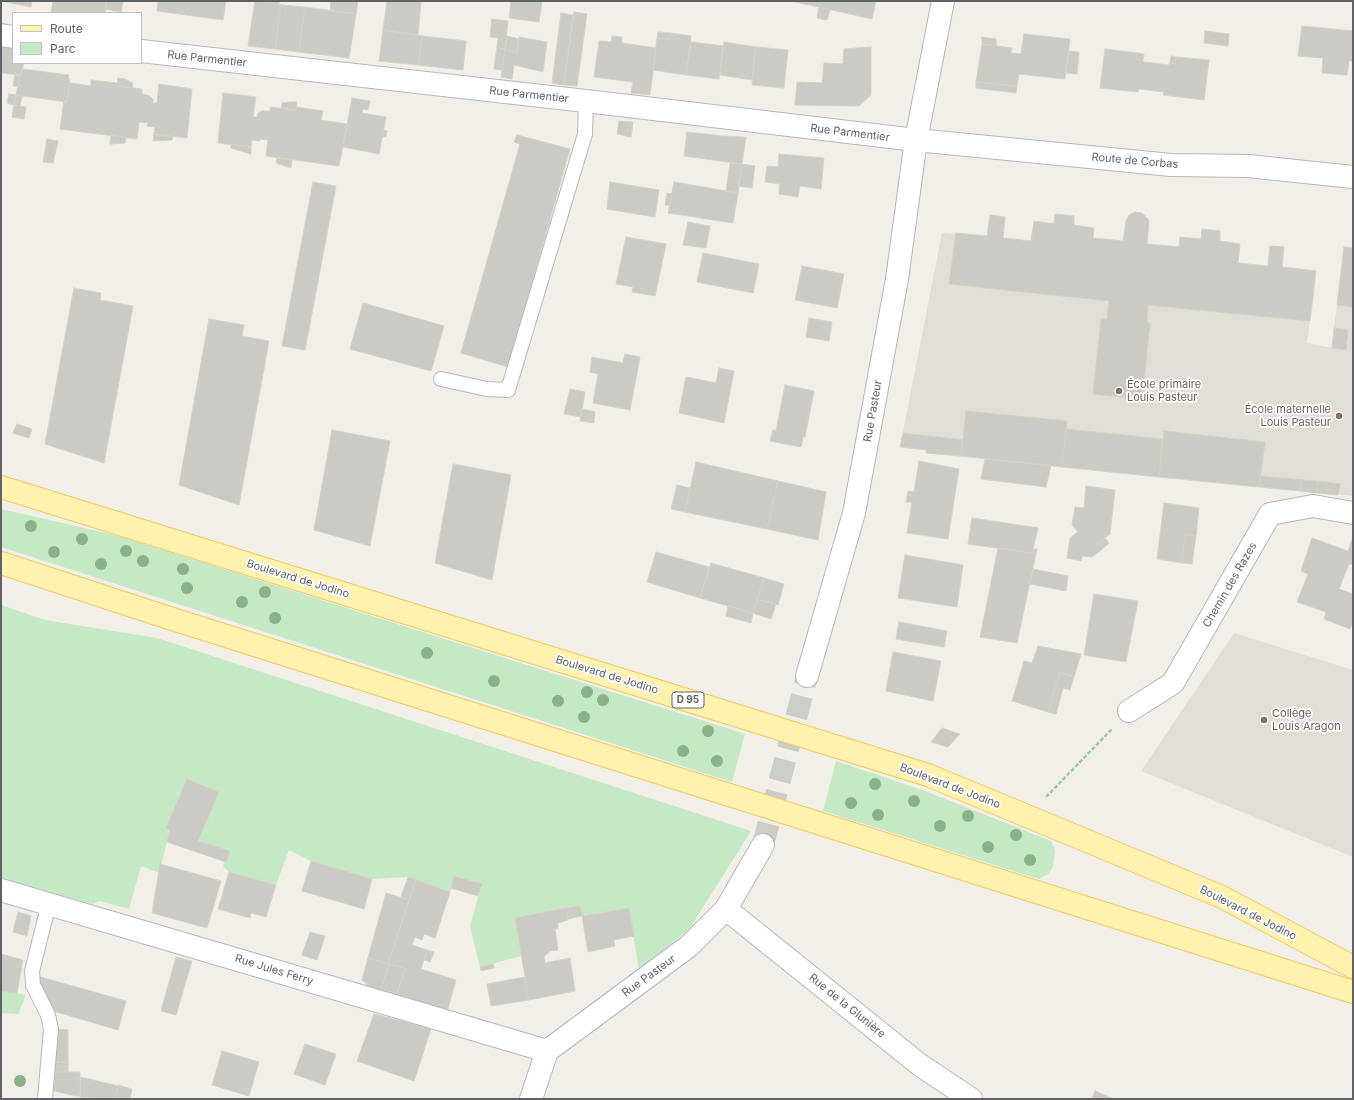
<!DOCTYPE html>
<html>
<head>
<meta charset="utf-8">
<style>
  body { margin:0 }
  #map { position:relative; width:1354px; height:1100px; overflow:hidden; background:#f1efe8; font-family:Inter,sans-serif }
  canvas { display:block }
  .frame { position:absolute; inset:0; border:2px solid #5f6368; pointer-events:none }
  .legend { position:absolute; left:12px; top:12px; width:130px; height:52px; box-sizing:border-box; background:#fff; border:1px solid #bfc1c3; margin:0; padding:5px 7px; list-style:none; font-size:12px; color:#5f6368 }
  .legend li { display:flex; align-items:center; gap:8px; height:20px }
  .legend b { width:20px; border:1px solid #bfc1c3 }
</style>
</head>
<body>
<div id="map">
<canvas width="1354" height="1100"></canvas>
<div class="frame"></div>
<ul class="legend">
<li><b style="height:5px;background:#fff2af"></b>Route</li>
<li><b style="height:11px;background:#c5e8c5"></b>Parc</li>
</ul>
</div>
<script>
const g = document.querySelector('canvas').getContext('2d');
g.lineJoin = 'round';
function fillPath(path, color) { g.fillStyle = color; g.fill(path, 'evenodd'); }
const shape = rows => new Path2D(rows.map(r => 'M' + r).join(''));
function trace(path, color, width, dash) { g.strokeStyle = color; g.lineWidth = width; g.lineCap = dash ? 'butt' : 'round'; g.setLineDash(dash || []); g.stroke(path); }
function label(font, color, halo, rows, align = 'center') {
  g.font = font + ' Inter,sans-serif'; g.lineWidth = 3.5; g.setLineDash([]); g.textBaseline = 'middle'; g.strokeStyle = halo; g.fillStyle = color; for (const [text, x, y, turn = 0] of rows) {
    g.save(); g.translate(x, y); g.rotate((+turn || 0) * Math.PI / 180); g.textAlign = isNaN(turn) ? turn : align; if (halo) g.strokeText(text, 0, 0); g.fillText(text, 0, 0); g.restore();
  }
}
const education = shape([
  [1135,212,1142,213,1149,220,1147,244,1179,247,1201,239,1202,229,1220,231,1220,241,1240,244,1238,263,1267,266,1270,246,1284,247,1282,267,1316,271,1307,343,1332,348,1346,350,1348,330,1334,328,1344,247,1353,248,1353,496,926,453,926,450,900,447,942,233,987,236,990,215,1005,217,1003,238,1031,241,1034,221,1054,224,1055,214,1074,216,1074,225,1094,228,1093,238,1123,241,1126,221,1129,215],
  [1234,633,1353,670,1353,857,1141,771]
]);
const green = shape([
  [1,509,119,536,745,734,732,782,1,547],
  [1,605,45,620,157,638,751,831,690,928,639,970,629,908,582,916,580,906,515,918,521,956,480,967,470,926,482,884,455,876,450,892,408,877,372,879,311,861,289,850,276,885,229,872,223,866,229,851,198,841,219,792,188,779,166,828,170,830,159,873,141,866,129,909,100,901,92,904,1,878],
  [836,761,925,791,1051,841,1055,850,1053,867,1048,874,1039,879,823,811],
  [1,991,17,993,26,995,18,1014,1,1013]
]);
const building = shape([
  [1,1,32,1,31,7,1,1],
  [53,1,107,1,105,13,51,13,53,1],
  [107,1,123,1,121,12,105,9,107,1],
  [158,1,226,1,223,20,157,11,158,1],
  [255,1,281,5,275,49,248,46,255,1],
  [255,1,279,1,279,4,255,1],
  [331,1,358,1,356,14,330,11,331,1],
  [387,1,421,1,418,35,383,30,387,1],
  [511,1,542,1,539,22,509,18,511,1],
  [790,1,821,1,819,7,790,1],
  [821,1,876,1,872,19,819,7,821,1],
  [281,5,305,7,299,52,275,49,281,5],
  [305,7,356,14,349,58,299,52,305,7],
  [819,7,830,10,827,20,817,18,819,7],
  [574,12,587,14,577,86,564,85,574,12],
  [561,13,573,15,564,85,552,83,561,13],
  [492,19,508,21,505,49,497,47,498,38,490,37,492,19],
  [1302,26,1353,31,1353,61,1349,61,1347,75,1322,73,1323,58,1298,56,1302,26],
  [383,30,422,36,418,65,379,61,383,30],
  [1205,31,1229,34,1228,46,1204,43,1205,31],
  [658,32,671,33,670,39,657,38,658,32],
  [671,33,691,36,686,75,653,70,657,38,670,39,671,33],
  [1024,34,1070,39,1065,79,1019,74,1017,86,976,82,982,44,1012,48,1011,53,1021,54,1024,34],
  [422,36,466,41,463,70,418,65,422,36],
  [507,36,519,39,517,52,505,50,507,36],
  [612,36,622,37,622,43,656,48,650,95,631,93,633,82,594,77,599,41,611,42,612,36],
  [519,37,547,42,543,72,514,65,512,79,501,77,505,50,517,52,519,37],
  [982,37,996,39,996,46,982,44,982,37],
  [691,42,723,46,719,79,686,75,691,42],
  [724,42,756,47,752,80,720,75,724,42],
  [1,45,13,47,13,63,24,63,21,75,1,73,1,45],
  [497,47,505,49,502,70,494,69,497,47],
  [756,47,788,50,784,88,752,85,756,47],
  [871,47,871,95,859,106,795,105,797,82,822,83,824,63,843,64,844,49,871,47],
  [1105,49,1137,53,1136,59,1143,60,1143,62,1169,65,1170,63,1175,64,1176,57,1209,60,1204,100,1163,95,1164,92,1139,89,1138,92,1100,88,1105,49],
  [1069,51,1079,52,1077,74,1066,73,1069,51],
  [1137,53,1144,54,1143,60,1136,59,1137,53],
  [1171,56,1176,57,1175,64,1170,63,1171,56],
  [23,69,69,75,68,79,70,79,67,102,16,95,20,75,21,75,23,69],
  [15,75,20,75,18,87,13,86,15,75],
  [118,78,125,79,133,83,132,88,117,86,118,78],
  [91,80,117,83,117,86,142,89,142,94,150,96,153,99,153,103,157,103,159,84,192,89,187,138,154,134,155,127,147,126,148,123,139,122,137,139,60,129,64,101,67,102,70,83,91,86,91,80],
  [976,82,1017,86,1016,93,976,88,976,82],
  [223,93,256,97,253,117,257,117,258,113,262,111,270,111,270,107,296,110,296,107,323,111,321,120,347,124,339,166,266,156,268,140,260,139,260,141,252,140,251,147,218,143,223,93],
  [9,94,16,95,14,105,7,103,9,94],
  [16,95,22,96,20,106,14,105,16,95],
  [352,98,370,101,368,110,363,109,362,113,386,117,379,154,343,147,352,98],
  [291,102,297,102,296,110,281,108,282,103,291,102],
  [14,105,26,107,24,119,12,117,14,105],
  [619,121,633,122,631,137,617,134,619,121],
  [383,130,387,131,386,137,382,136,383,130],
  [687,132,722,136,746,137,742,164,684,156,687,132],
  [154,134,173,137,172,140,153,141,154,134],
  [111,135,126,138,125,143,110,144,111,135],
  [517,135,570,149,508,367,461,353,520,144,514,142,517,135],
  [47,139,58,141,53,163,43,162,47,139],
  [231,144,251,147,251,154,231,148,231,144],
  [779,154,824,158,821,189,800,186,798,197,779,194,780,184,765,182,767,166,778,167,779,154],
  [277,158,292,160,291,168,276,163,277,158],
  [730,163,742,164,738,193,726,191,730,163],
  [742,164,755,166,752,188,738,186,742,164],
  [313,182,336,186,305,350,282,346,313,182],
  [610,182,659,190,655,217,607,209,610,182],
  [674,182,738,193,733,223,668,213,674,182],
  [667,193,672,194,669,205,665,205,667,193],
  [1135,212,1142,213,1149,220,1147,244,1179,247,1180,237,1201,239,1202,229,1220,231,1220,241,1240,244,1238,263,1268,266,1270,246,1284,247,1282,267,1316,271,1310,321,1148,305,1147,323,1150,323,1142,399,1093,394,1101,319,1107,319,1109,301,949,284,956,233,987,236,990,215,1005,217,1003,238,1031,241,1034,221,1054,224,1055,214,1074,216,1074,225,1094,228,1093,238,1123,241,1126,221,1129,215,1135,212],
  [688,222,710,226,706,248,683,245,688,222],
  [626,237,666,244,655,296,632,292,633,287,616,284,626,237],
  [1344,247,1353,248,1353,307,1337,305,1344,247],
  [703,253,759,264,753,293,697,282,703,253],
  [802,266,844,274,837,308,795,300,802,266],
  [74,288,101,293,100,300,133,306,104,463,45,444,74,288],
  [363,303,444,326,431,371,350,349,363,303],
  [809,318,832,322,829,341,806,337,809,318],
  [209,319,244,325,242,336,269,341,239,505,179,485,209,319],
  [1334,328,1348,330,1346,350,1332,348,1334,328],
  [625,354,640,357,630,410,593,403,598,374,590,372,592,357,623,363,625,354],
  [719,368,734,371,724,423,679,413,686,377,716,383,719,368],
  [785,385,814,391,805,437,803,437,801,447,770,441,773,430,776,431,785,385],
  [570,389,585,392,581,417,564,414,570,389],
  [582,409,595,412,594,423,580,421,582,409],
  [966,411,1067,421,1062,467,961,456,966,411],
  [17,424,32,429,29,438,13,433,17,424],
  [1066,429,1162,439,1159,477,1062,467,1066,429],
  [332,430,390,441,370,546,314,530,332,430],
  [1164,431,1265,442,1259,487,1159,477,1164,431],
  [903,433,963,440,961,456,926,453,926,450,900,447,903,433],
  [985,459,1051,465,1046,487,981,479,985,459],
  [919,461,959,469,948,539,907,533,912,502,906,502,908,491,914,492,919,461],
  [696,462,778,481,767,529,685,512,696,462],
  [453,464,511,475,492,580,435,563,453,464],
  [1260,476,1302,480,1300,491,1259,487,1260,476],
  [1302,480,1318,481,1317,493,1300,491,1302,480],
  [778,481,826,492,818,540,767,529,778,481],
  [1318,481,1340,484,1338,495,1317,493,1318,481],
  [677,485,690,488,685,512,671,509,677,485],
  [1086,486,1115,490,1110,534,1096,545,1100,551,1092,557,1082,556,1081,561,1067,558,1070,538,1078,532,1072,525,1075,507,1084,508,1086,486],
  [1164,503,1199,508,1196,536,1185,534,1182,563,1157,559,1164,503],
  [972,518,1038,528,1032,553,968,544,972,518],
  [1185,534,1196,536,1192,564,1182,563,1185,534],
  [1353,537,1353,565,1349,564,1339,589,1353,594,1353,622,1350,629,1324,619,1326,612,1297,602,1308,574,1301,571,1312,538,1348,551,1353,537],
  [1105,538,1109,543,1100,551,1096,545,1105,538],
  [998,548,1032,553,1034,549,1037,549,1017,643,980,637,998,548],
  [656,552,709,567,700,598,647,582,656,552],
  [905,555,963,565,957,607,898,598,905,555],
  [711,563,764,578,753,613,700,598,711,563],
  [1033,569,1068,576,1066,591,1030,584,1033,569],
  [764,578,784,584,778,605,757,599,764,578],
  [1094,594,1138,601,1126,662,1084,655,1094,594],
  [757,599,776,604,771,619,753,613,757,599],
  [728,606,753,613,751,623,726,616,728,606],
  [899,622,947,631,944,647,896,639,899,622],
  [1038,646,1081,654,1074,677,1060,672,1048,712,1012,701,1024,661,1032,663,1038,646],
  [893,652,941,661,933,701,886,691,893,652],
  [1060,672,1074,677,1070,690,1063,688,1056,714,1048,712,1060,672],
  [942,728,960,734,948,747,931,742,942,728],
  [187,779,219,792,198,841,230,851,226,862,167,842,170,830,166,828,187,779],
  [311,861,372,879,364,909,302,891,311,861],
  [160,864,221,881,207,928,152,913,160,864],
  [229,872,276,885,266,917,251,913,250,918,218,909,229,872],
  [454,876,482,884,478,896,451,888,454,876],
  [408,877,416,880,409,900,401,897,408,877],
  [416,880,450,892,435,938,424,934,422,940,415,937,412,945,427,950,421,969,456,980,447,1012,396,996,405,968,388,964,416,880],
  [386,893,409,900,388,964,368,958,386,893],
  [580,906,582,916,568,919,566,908,580,906],
  [566,908,568,920,558,923,558,928,555,929,558,950,550,951,544,957,545,963,570,958,575,991,529,1000,515,918,566,908],
  [629,908,634,936,614,940,615,946,588,952,582,916,629,908],
  [18,912,31,916,27,936,13,932,18,912],
  [310,932,325,936,317,960,302,955,310,932],
  [427,950,434,952,430,962,424,960,427,950],
  [1,954,23,960,17,993,1,991,1,954],
  [176,957,192,961,176,1015,161,1011,176,957],
  [368,958,389,964,380,993,367,988,366,983,362,980,368,958],
  [389,964,405,968,397,994,381,989,389,964],
  [493,964,494,968,481,971,480,967,493,964],
  [37,976,126,1001,118,1030,50,1010,37,976],
  [525,977,529,1000,491,1006,487,984,525,977],
  [374,1014,431,1029,414,1081,357,1061,374,1014],
  [56,1029,68,1030,68,1062,54,1062,56,1029],
  [305,1044,336,1054,325,1085,294,1074,305,1044],
  [222,1051,259,1062,249,1096,212,1085,222,1051],
  [54,1062,68,1062,68,1066,54,1067,54,1062],
  [68,1066,68,1072,54,1072,54,1067,68,1066],
  [54,1072,80,1072,80,1097,54,1091,54,1072],
  [81,1077,118,1086,115,1099,94,1099,86,1097,85,1099,80,1097,81,1077],
  [118,1085,132,1089,130,1099,115,1099,118,1085],
  [1095,1091,1114,1099,1092,1099,1095,1091]
]);
const tertiaryTunnel = shape([
  [763,845,807,676]
]);
const path = shape([
  [1046,797,1112,729]
]);
const service = shape([
  [441,379,487,389,508,390,585,134,586,101],
  [45,1099,51,1029,48,1015,33,985,32,971,49,903]
]);
const minor = shape([
  [1,35,13,37],
  [141,51,586,101,916,140,943,1],
  [1129,711,1173,683,1270,514,1313,506,1353,513],
  [1,890,547,1051],
  [726,909,920,1065,971,1099]
]);
const tertiary = shape([
  [807,676,854,513,897,279,916,140,1171,165,1248,166,1353,177],
  [531,1099,547,1051,689,946,726,909,763,845]
]);
const primary = shape([
  [1,487,928,775,1222,897,1353,967],
  [1,563,163,616,1353,992]
]);
const trees = [
  [31,526],
  [82,539],
  [126,551],
  [54,552],
  [143,561],
  [101,564],
  [183,569],
  [187,588],
  [265,592],
  [242,602],
  [275,618],
  [427,653],
  [494,681],
  [587,692],
  [603,700],
  [558,701],
  [584,717],
  [708,731],
  [683,751],
  [717,761],
  [875,784],
  [914,801],
  [851,803],
  [878,815],
  [968,816],
  [940,826],
  [1016,835],
  [988,847],
  [1030,860],
  [20,1081]
];
const markers = [
  [1119,391,4,"#8d6e63"],
  [1339,416,4,"#8d6e63"],
  [1264,720,4,"#8d6e63"]
];
const shields = [
  [688,700,32]
];
const shieldNames = [
  ["D 95",688,700]
];
const streetNames = [
  ["Rue Parmentier",207,59,6],
  ["Rue Parmentier",529,95,6],
  ["Rue Parmentier",850,133,7],
  ["Route de Corbas",1135,161,5],
  ["Rue Pasteur",873,411,-80],
  ["Boulevard de Jodino",298,579,17],
  ["Chemin des Razes",1230,585,-60],
  ["Boulevard de Jodino",607,675,17],
  ["Boulevard de Jodino",950,786,21],
  ["Boulevard de Jodino",1248,913,27],
  ["Rue Jules Ferry",274,970,17],
  ["Rue Pasteur",649,976,-36],
  ["Rue de la Glunière",847,1006,39]
];
const educationNames = [
  ["École primaire",1127,385],
  ["Louis Pasteur",1127,398],
  ["École maternelle",1331,410,"right"],
  ["Louis Pasteur",1331,423,"right"],
  ["Collège",1272,714],
  ["Louis Aragon",1272,727]
];
fillPath(education, '#e1ded6');
fillPath(green, '#c5e8c5');
fillPath(building, '#cccac5');
trace(building, '#d6d1c6', 1);
trace(tertiaryTunnel, '#ccccc8', 22, [22, 11]);
trace(service, '#b5b8bc', 16);
trace(minor, '#b5b8bc', 24);
trace(tertiary, '#b5b8bc', 24);
trace(primary, '#f2c960', 24);
trace(path, '#9cc7a9', 2.5, [4, 2]);
trace(service, '#fff', 14);
trace(minor, '#fff', 22);
trace(tertiary, '#fff', 22);
trace(primary, '#fff2af', 22);
g.fillStyle = '#89b387';
for (const [x, y] of trees) { g.beginPath(); g.arc(x, y, 6, 0, 2 * Math.PI); g.fill(); }
for (const [x, y, r, color] of markers) { const dot = new Path2D(); dot.arc(x, y, r, 0, 2 * Math.PI); g.fillStyle = color; g.fill(dot); trace(dot, '#fff', 1.5); }
for (const [x, y, w] of shields) { const box = new Path2D(); box.roundRect(x - w / 2, y - 8, w, 16, 3); g.fillStyle = '#fff'; g.fill(box); trace(box, '#5f6368', 1); }
label('bold 10px', '#5f6368', null, shieldNames);
label('11px', '#5f6368', '#fff', streetNames);
label('11px', '#785e54', '#fff', educationNames, 'left');
</script>
</body>
</html>
